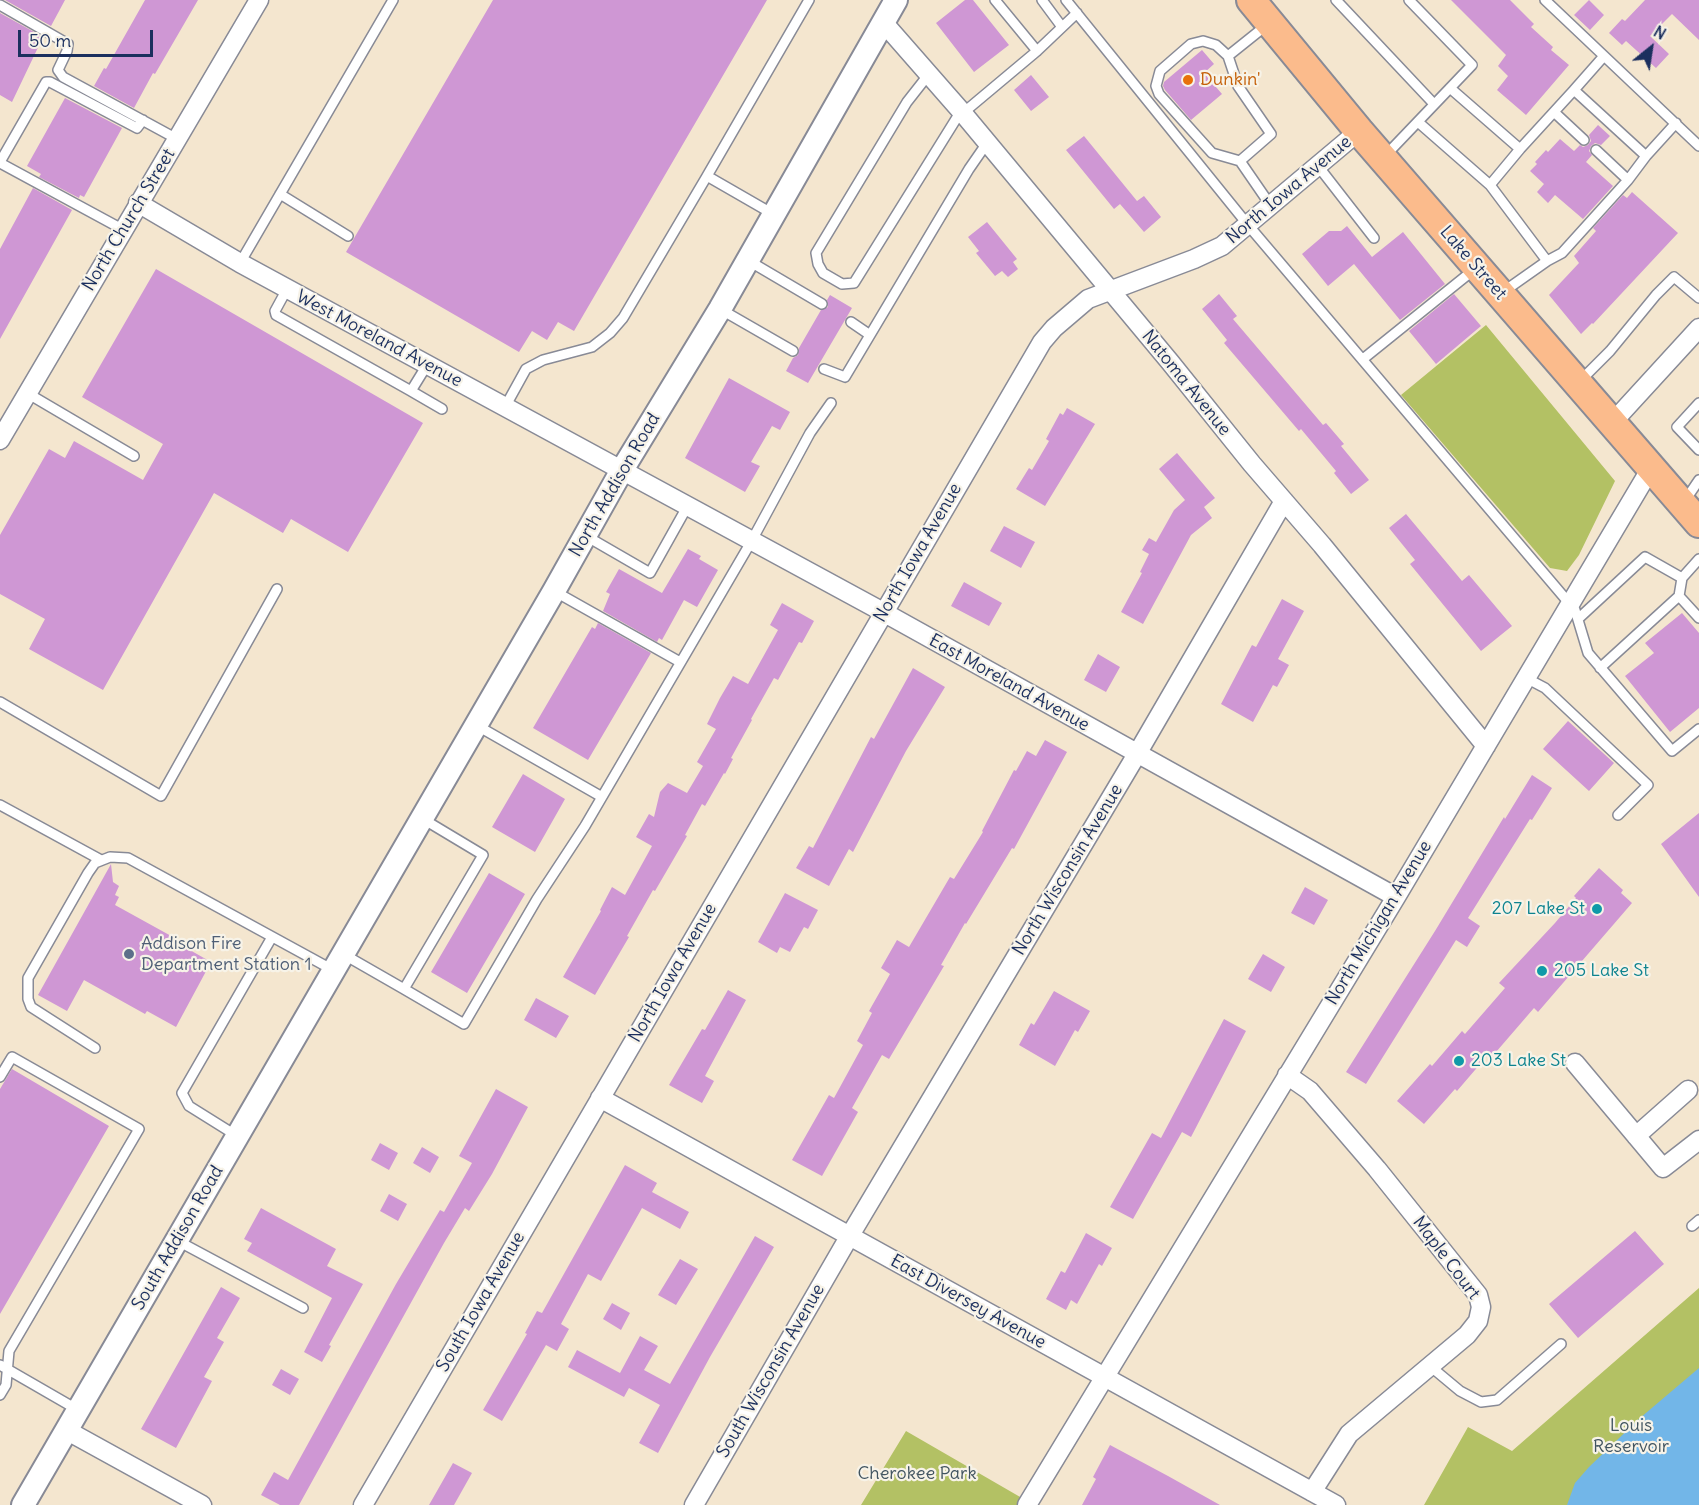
<!DOCTYPE html>
<html>
<head>
<meta charset="utf-8">
<style>
  body { margin:0 }
  #map { position:relative; width:1699px; height:1505px; overflow:hidden; background:#f4e6cf; font-family:Delius,sans-serif }
  canvas { display:block }
  .north { position:absolute; left:1621px; top:18px; width:60px; height:60px; -webkit-text-stroke:4px #f7f3e8; paint-order:stroke; rotate:30deg; font-size:16px; font-weight:700; line-height:24px; text-align:center; color:#1b2f5e }
  .north::after { content:''; display:block; margin:auto; width:21px; height:27px; background:#1b2f5e; clip-path:polygon(50% 0,100% 100%,50% 72%,0 100%) }
  .scale { position:absolute; left:18px; top:30px; width:135px; height:27px; box-sizing:border-box; border:3px solid #1b2f5e; border-top:0; padding-left:8px; font-size:18px; line-height:21px; white-space:nowrap; color:#1b2f5e; -webkit-text-stroke:4px #f7f3e8; paint-order:stroke }
</style>
</head>
<body>
<div id="map">
<canvas width="1699" height="1505"></canvas>
<div class="north">N</div>
<div class="scale">50 m</div>
</div>
<script>
const g = document.querySelector('canvas').getContext('2d');
g.lineJoin = 'round';
function fillPath(path, color) { g.fillStyle = color; g.fill(path, 'evenodd'); }
const shape = rows => new Path2D(rows.map(r => 'M' + r).join(''));
function trace(path, color, width, dash) { g.strokeStyle = color; g.lineWidth = width; g.lineCap = dash ? 'butt' : 'round'; g.setLineDash(dash || []); g.stroke(path); }
function label(font, color, halo, rows, align = 'center') {
  g.font = font + ' Delius,sans-serif'; g.lineWidth = 4.5; g.setLineDash([]); g.textBaseline = 'middle'; g.strokeStyle = halo; g.fillStyle = color; for (const [text, x, y, turn = 0] of rows) {
    g.save(); g.translate(x, y); g.rotate((+turn || 0) * Math.PI / 180); g.textAlign = isNaN(turn) ? turn : align; if (halo) g.strokeText(text, 0, 0); g.fillText(text, 0, 0); g.restore();
  }
}
const green = shape([
  [1486,325,1615,481,1579,555,1567,571,1550,568,1401,395],
  [1699,1288,1699,1505,1424,1505,1468,1427,1512,1451],
  [906,1431,1034,1505,861,1505]
]);
const water = shape([
  [1699,1368,1699,1505,1567,1505,1575,1483,1589,1467,1640,1418]
]);
const building = shape([
  [5,0,65,0,51,26],
  [145,0,198,0,155,74,153,73,134,108,94,86,104,68,106,69],
  [493,0,767,0,574,331,558,322,547,340,532,331,519,352,346,252],
  [965,0,973,0,1009,45,974,72,936,23],
  [1451,0,1510,0,1534,24,1531,27,1553,47,1551,50,1569,65,1526,115,1497,90,1508,76,1498,66,1506,55],
  [1589,0,1604,15,1590,30,1574,15],
  [1645,0,1699,0,1699,40,1672,14,1650,36,1669,54,1656,68,1626,41,1622,45,1609,33,1622,19,1625,21],
  [0,13,43,37,12,102,0,95],
  [1202,50,1214,64,1204,73,1222,94,1191,120,1165,90,1163,86,1164,82],
  [1031,75,1049,97,1031,111,1014,90],
  [65,98,122,128,84,197,80,195,79,198,39,177,41,174,27,166],
  [1598,125,1610,136,1601,145,1595,143,1591,146,1589,151,1592,155,1586,162,1613,186,1583,219,1555,195,1548,203,1537,192,1544,184,1530,171,1537,164,1535,162,1546,150,1548,152,1560,139,1574,151,1580,145,1583,147,1588,145,1591,141,1589,135],
  [1084,136,1137,201,1144,196,1161,217,1144,232,1120,204,1114,209,1066,150],
  [33,188,72,210,0,339,0,249],
  [1632,192,1678,233,1593,324,1592,323,1581,334,1549,295,1579,263,1574,256,1596,231,1593,228,1623,195,1627,198],
  [987,222,1017,259,1013,262,1018,269,1008,277,1002,271,995,276,976,253,979,251,968,237],
  [1347,226,1372,257,1403,232,1445,284,1400,320,1354,264,1328,286,1302,254,1329,231,1341,231],
  [156,269,423,423,348,552,291,519,283,533,214,493,103,690,29,649,45,619,0,594,0,535,49,449,65,458,74,441,143,480,163,444,82,397],
  [1219,294,1237,316,1233,319,1323,425,1326,423,1344,444,1341,446,1369,480,1351,494,1334,473,1336,471,1301,429,1299,431,1224,343,1227,340,1202,309],
  [1454,294,1481,326,1436,364,1409,331],
  [830,295,852,308,808,383,786,371,793,358,798,355,799,348,821,310,828,307,827,300],
  [729,378,790,412,780,430,772,426,751,462,760,466,745,492,685,458],
  [1067,408,1095,424,1045,506,1016,489,1029,468,1032,470,1049,441,1046,439,1060,413,1063,415],
  [1177,453,1215,498,1204,507,1212,518,1191,535,1143,624,1121,612,1142,573,1140,572,1149,554,1142,550,1149,538,1156,542,1174,510,1185,500,1159,469],
  [1406,514,1462,581,1469,575,1512,626,1481,651,1410,564,1415,560,1389,528],
  [1004,526,1035,542,1021,568,990,551],
  [688,549,701,556,699,559,718,570,697,607,684,600,662,640,659,638,657,642,603,611,610,594,606,592,619,569,662,593],
  [964,582,1002,603,989,626,951,606],
  [1282,599,1304,611,1278,659,1289,665,1277,687,1273,685,1253,722,1221,704,1252,645,1256,647],
  [782,603,814,621,802,643,799,642,778,680,774,678,751,719,752,720,731,758,733,759,725,774,724,773,705,806,702,804,685,835,687,836,655,891,653,890,627,936,629,937,595,995,563,977,601,911,600,910,612,887,625,895,652,846,636,837,649,814,654,817,660,792,668,783,687,793,703,766,697,762,716,729,707,724,720,698,733,676,748,684,778,630,770,625],
  [1682,613,1699,633,1699,708,1670,732,1625,676,1654,653,1645,643],
  [598,623,651,653,588,760,533,728,592,627,595,629],
  [1098,654,1120,667,1106,692,1084,680],
  [913,668,945,687,906,751,853,852,849,849,829,886,796,868,809,846,813,848,871,737,874,739],
  [1568,721,1614,763,1589,791,1543,749],
  [1045,740,1067,752,1014,849,1012,848,966,924,965,923,941,965,944,966,889,1059,882,1055,852,1108,858,1112,822,1176,792,1160,829,1095,834,1098,863,1045,857,1041,872,1013,869,1011,890,974,881,968,897,940,909,947,950,877,954,879,983,832,982,831,1014,770,1016,771,1027,751,1036,756],
  [523,774,565,799,535,852,492,827],
  [1532,775,1552,788,1532,820,1530,819,1468,918,1480,926,1467,947,1456,940,1366,1084,1346,1072,1435,931,1504,817,1505,819],
  [1699,813,1699,897,1661,844],
  [111,864,113,882,119,886,115,895,119,897,115,905,182,942,181,945,211,962,176,1027,147,1011,145,1014,84,980,67,1011,38,995],
  [1599,868,1623,890,1621,893,1632,903,1538,1012,1534,1008,1490,1059,1487,1056,1457,1091,1455,1089,1424,1124,1397,1101,1430,1064,1432,1066,1462,1031,1465,1034,1505,988,1499,983,1555,923,1576,898,1574,896],
  [489,873,525,894,467,993,431,972],
  [1305,887,1328,900,1314,925,1291,913],
  [785,893,818,910,808,929,804,927,790,952,780,947,777,953,758,942],
  [1263,954,1285,967,1271,992,1248,979],
  [728,990,746,1000,705,1076,714,1081,702,1103,669,1085,702,1029,705,1030],
  [1054,991,1090,1011,1078,1032,1075,1030,1055,1066,1019,1045,1031,1023,1034,1025],
  [536,998,569,1016,556,1038,524,1020],
  [1224,1019,1246,1031,1191,1137,1182,1132,1133,1219,1110,1207,1152,1133,1161,1138],
  [12,1069,109,1126,0,1314,0,1089],
  [496,1089,528,1107,492,1174,469,1211,465,1208,444,1243,299,1505,280,1505,261,1495,274,1472,288,1480,396,1284,440,1210,444,1212,472,1163,459,1156],
  [380,1143,398,1153,389,1170,371,1160],
  [422,1147,439,1157,430,1173,413,1163],
  [625,1165,657,1183,652,1192,689,1212,680,1229,642,1208,601,1281,588,1274,561,1324,569,1329,557,1351,546,1345,502,1421,483,1410,527,1334,525,1333,537,1311,542,1313],
  [389,1194,407,1204,398,1221,380,1211],
  [261,1208,336,1249,327,1266,363,1284,329,1345,331,1346,322,1362,304,1352,332,1298,247,1251,252,1243,244,1239],
  [1635,1231,1664,1264,1578,1338,1549,1304],
  [1086,1233,1112,1248,1102,1266,1099,1264,1077,1304,1071,1300,1066,1310,1046,1299,1061,1271,1065,1273],
  [755,1236,774,1247,710,1357,658,1453,639,1443,660,1405,629,1388,624,1397,568,1367,577,1350,620,1373,640,1336,658,1346,644,1370,670,1384],
  [680,1259,698,1269,676,1305,658,1295],
  [221,1287,240,1298,217,1338,224,1342,204,1377,212,1381,176,1448,141,1429],
  [612,1303,630,1313,621,1330,603,1319],
  [281,1369,299,1379,290,1395,272,1385],
  [1110,1445,1168,1476,1220,1505,1082,1505,1096,1479,1093,1477],
  [453,1463,472,1473,454,1505,429,1505]
]);
const service = shape([
  [995,0,1037,51],
  [1042,0,1062,27],
  [1066,0,1248,225,1575,610,1588,653,1672,751,1699,729],
  [1336,0,1434,104],
  [1545,0,1699,146],
  [0,5,68,44,67,51,58,70,63,77,177,139],
  [1268,24,1228,56,1238,86,1271,134,1240,161,1271,206],
  [1228,56,1216,45,1203,41,1191,44,1160,71,1156,86,1159,94,1212,153,1240,161],
  [929,74,907,102,816,253,818,264,823,273,842,284,854,283,961,111],
  [1574,90,1604,56],
  [1554,112,1584,140],
  [963,113,1037,51,1077,13],
  [1418,122,1490,185,1520,149,1450,88],
  [1520,149,1574,90,1646,156,1628,180],
  [1385,156,1472,65,1409,0],
  [1646,156,1676,123],
  [0,162,46,82,50,82,137,128,143,120],
  [0,163,122,229],
  [1318,166,1374,238],
  [1490,185,1547,261],
  [280,194,348,236],
  [773,214,707,176,809,0],
  [749,261,822,304],
  [240,263,393,0],
  [287,289,275,311,276,315,411,391,427,365],
  [1503,292,1547,261,1562,253,1628,180,1596,150],
  [720,309,793,351],
  [851,322,870,335],
  [1363,359,1476,268],
  [824,369,845,377,969,169,987,143],
  [1579,382,1610,351,1656,295,1674,277,1699,298],
  [411,391,442,409],
  [27,393,134,456],
  [1699,403,1677,427,1699,450],
  [505,407,526,369,543,360,592,347,610,333,623,318,707,176],
  [1684,502,1699,480],
  [586,536,650,573,687,507],
  [554,591,680,662],
  [1679,596,1699,618],
  [1578,619,1645,557,1682,578],
  [1600,668,1679,596,1682,578,1699,559],
  [1526,678,1545,688,1648,785,1618,815],
  [0,702,161,796,277,589],
  [476,725,602,797],
  [0,805,101,860],
  [343,954,404,989,483,855,423,819],
  [404,989,464,1024,537,899,585,826,751,542,810,433,831,403],
  [95,1048,31,1007,28,999,28,978,88,873,95,863,110,857,128,858,333,970],
  [0,1077,12,1057,139,1129,9,1351,6,1385,0,1395],
  [237,1136,189,1106,182,1093,272,937],
  [1692,1226,1699,1220],
  [176,1240,303,1308],
  [0,1365,78,1410],
  [1430,1366,1460,1391,1481,1402,1497,1400,1561,1344]
]);
const minor = shape([
  [883,22,961,111,1170,362,1252,464,1322,545,1486,746],
  [138,203,240,263,883,612,1396,897],
  [1612,423,1699,328],
  [0,440,259,0],
  [1575,1063,1663,1168,1699,1140],
  [1287,1075,1310,1091,1377,1169,1478,1295,1481,1307,1478,1321,1467,1335,1349,1434,1312,1492],
  [600,1098,1336,1505],
  [1636,1136,1688,1090],
  [66,1430,202,1505],
  [363,1505,1042,342,1054,328,1088,299,1194,259,1222,246,1359,131],
  [694,1505,849,1237,1137,754,1284,501],
  [1027,1505,1396,897,1651,468]
]);
const tertiary = shape([
  [23,1505,554,591,622,470,720,309,896,0]
]);
const primary = shape([
  [1251,0,1359,131,1699,523]
]);
const markers = [
  [1188,80,6,"#e8710a"],
  [1597,909,6,"#0f9aa8"],
  [129,954,6,"#5c6f8a"],
  [1542,971,6,"#0f9aa8"],
  [1459,1061,6,"#0f9aa8"]
];
const foodNames = [
  ["Dunkin'",1200,80]
];
const streetNames = [
  ["North Iowa Avenue",1289,190,-40],
  ["North Church Street",129,220,-59],
  ["Lake Street",1473,263,49],
  ["West Moreland Avenue",379,339,28],
  ["Natoma Avenue",1186,383,51],
  ["North Addison Road",615,485,-60],
  ["North Iowa Avenue",918,553,-60],
  ["East Moreland Avenue",1009,683,29],
  ["North Wisconsin Avenue",1068,870,-59],
  ["North Michigan Avenue",1379,923,-59],
  ["North Iowa Avenue",673,973,-60],
  ["South Addison Road",178,1238,-60],
  ["Maple Court",1446,1258,53],
  ["South Iowa Avenue",481,1302,-60],
  ["East Diversey Avenue",968,1302,29],
  ["South Wisconsin Avenue",771,1371,-60]
];
const cultureNames = [
  ["207 Lake St",1585,909,"right"],
  ["205 Lake St",1554,971],
  ["203 Lake St",1471,1061]
];
const serviceNames = [
  ["Addison Fire",141,944],
  ["Department Station 1",141,965]
];
const parkNames = [
  ["Louis",1631,1426],
  ["Reservoir",1631,1447],
  ["Cherokee Park",917,1474]
];
fillPath(green, '#b3c164');
fillPath(water, '#72b6e8');
fillPath(building, '#cf97d4');
trace(service, '#888a96', 12);
trace(minor, '#888a96', 21);
trace(tertiary, '#888a96', 26);
trace(primary, '#888a96', 32);
trace(service, '#fff', 9);
trace(minor, '#fff', 18);
trace(tertiary, '#fff', 22);
trace(primary, '#fbbb8c', 28);
for (const [x, y, r, color] of markers) { const dot = new Path2D(); dot.arc(x, y, r, 0, 2 * Math.PI); g.fillStyle = color; g.fill(dot); trace(dot, '#f7f3e8', 2); }
label('18px', '#c56008', '#f7f3e8', foodNames, 'left');
label('18px', '#1b2f5e', '#f7f3e8', streetNames);
label('18px', '#0d838f', '#f7f3e8', cultureNames, 'left');
label('18px', '#4e5e75', '#f7f3e8', serviceNames, 'left');
label('18px', '#415460', '#f7f3e8', parkNames);
</script>
</body>
</html>
